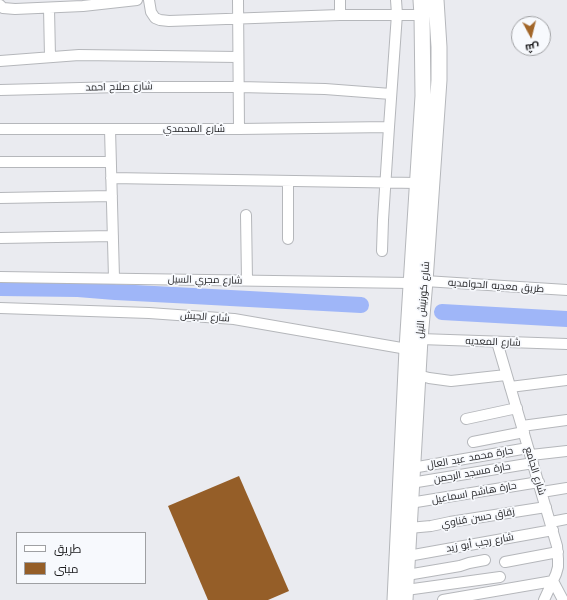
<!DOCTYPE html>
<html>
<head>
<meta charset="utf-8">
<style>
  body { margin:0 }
  #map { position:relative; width:567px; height:600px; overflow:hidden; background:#eaebf0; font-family:"Work Sans",Cairo,sans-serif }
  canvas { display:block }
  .legend { position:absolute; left:16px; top:532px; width:130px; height:52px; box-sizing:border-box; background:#f7f9fd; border:1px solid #9fa0a3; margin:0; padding:5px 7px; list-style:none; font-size:12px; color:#1b1b1d }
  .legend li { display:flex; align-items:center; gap:8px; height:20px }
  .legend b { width:20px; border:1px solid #9fa0a3 }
  .north { position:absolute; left:511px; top:16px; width:40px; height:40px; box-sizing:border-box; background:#f7f9fd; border:1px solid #9fa0a3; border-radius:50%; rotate:173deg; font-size:11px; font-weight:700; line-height:16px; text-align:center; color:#1b1b1d }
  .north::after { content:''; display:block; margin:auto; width:14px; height:18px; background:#a26629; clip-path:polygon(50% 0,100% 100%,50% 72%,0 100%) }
</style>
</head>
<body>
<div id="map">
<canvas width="567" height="600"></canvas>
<ul class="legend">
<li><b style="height:5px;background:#fff"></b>طريق</li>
<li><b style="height:11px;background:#955e28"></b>مبنى</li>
</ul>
<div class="north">ش</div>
</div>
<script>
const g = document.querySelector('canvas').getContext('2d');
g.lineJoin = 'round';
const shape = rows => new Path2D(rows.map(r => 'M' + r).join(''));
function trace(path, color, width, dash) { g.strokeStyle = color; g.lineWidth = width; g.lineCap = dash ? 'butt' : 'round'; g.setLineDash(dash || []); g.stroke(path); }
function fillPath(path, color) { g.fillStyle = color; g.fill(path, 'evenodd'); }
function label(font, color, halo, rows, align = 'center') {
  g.font = font + ' "Work Sans",Cairo,sans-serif'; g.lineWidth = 3.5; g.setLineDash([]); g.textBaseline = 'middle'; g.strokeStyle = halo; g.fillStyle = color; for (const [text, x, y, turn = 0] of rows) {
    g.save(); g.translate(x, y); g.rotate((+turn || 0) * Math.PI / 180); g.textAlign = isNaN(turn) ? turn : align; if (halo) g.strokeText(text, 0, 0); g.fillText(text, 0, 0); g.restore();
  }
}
const river = shape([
  [0,288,78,289,115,292,193,296,361,305],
  [442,312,567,319]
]);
const building = shape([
  [239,476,289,591,268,600,208,600,168,506]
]);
const minor = shape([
  [149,0,151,12,155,18,160,20,169,21,340,15,422,15],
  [238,0,239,129],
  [340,0,340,15],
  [0,5,3,8,15,9,83,6,137,0],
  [49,8,50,57],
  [0,61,79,55,238,57],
  [0,90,121,87,239,87,325,89,391,94],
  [0,129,239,129,389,127],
  [110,129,114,278],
  [0,162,111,162],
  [111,178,417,183],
  [288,181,288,239],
  [0,198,112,196],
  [246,215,247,280],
  [0,238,113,236],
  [382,251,383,220,389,127,397,14,396,0],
  [0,277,411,283],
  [425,281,567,290],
  [0,308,149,313,234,319,407,349],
  [420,339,567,344],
  [497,342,557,546,558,559,558,567,556,574,544,600],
  [418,375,429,378,451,381,506,375],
  [510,387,567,380],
  [466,419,517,408],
  [522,426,567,420],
  [473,442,524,432],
  [531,455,567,451],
  [412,468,528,448],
  [411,483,533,463],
  [542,492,567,488],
  [410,503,539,482],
  [551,522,567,519],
  [409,528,431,526,450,522,546,507],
  [408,556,553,530],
  [505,562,558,552],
  [407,575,460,566,469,563,485,560],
  [406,590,500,577],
  [443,600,553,581,563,600]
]);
const highway = shape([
  [395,600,407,349,423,96,422,15,421,0],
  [405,600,420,339,425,281,439,80,439,47,436,0]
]);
const streetNames = [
  ["شارع صلاح احمد",119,87,-1],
  ["شارع المحمدي",194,129],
  ["شارع مجري السيل",205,280,1],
  ["طريق معديه الحوامديه",496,286,4],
  ["شارع كورنيش النيل",423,300,-85],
  ["شارع الجيش",205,317,4],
  ["شارع المعديه",493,342,2],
  ["حارة محمد عبد العال",470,458,-10],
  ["شارع الجامع",535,471,73],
  ["حارة مسجد الرحمن",472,473,-10],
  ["حارة هاشم اسماعيل",474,493,-10],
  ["زقاق حسن قناوي",478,518,-10],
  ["شارع رجب أبو زيد",480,543,-10]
];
trace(river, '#9fb6f8', 16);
fillPath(building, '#955e28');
trace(minor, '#b5b7bb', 12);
trace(highway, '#b5b7bb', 17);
trace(minor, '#fff', 10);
trace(highway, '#fff', 15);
label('10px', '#1b1b1d', '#f7f9fd', streetNames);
</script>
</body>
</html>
